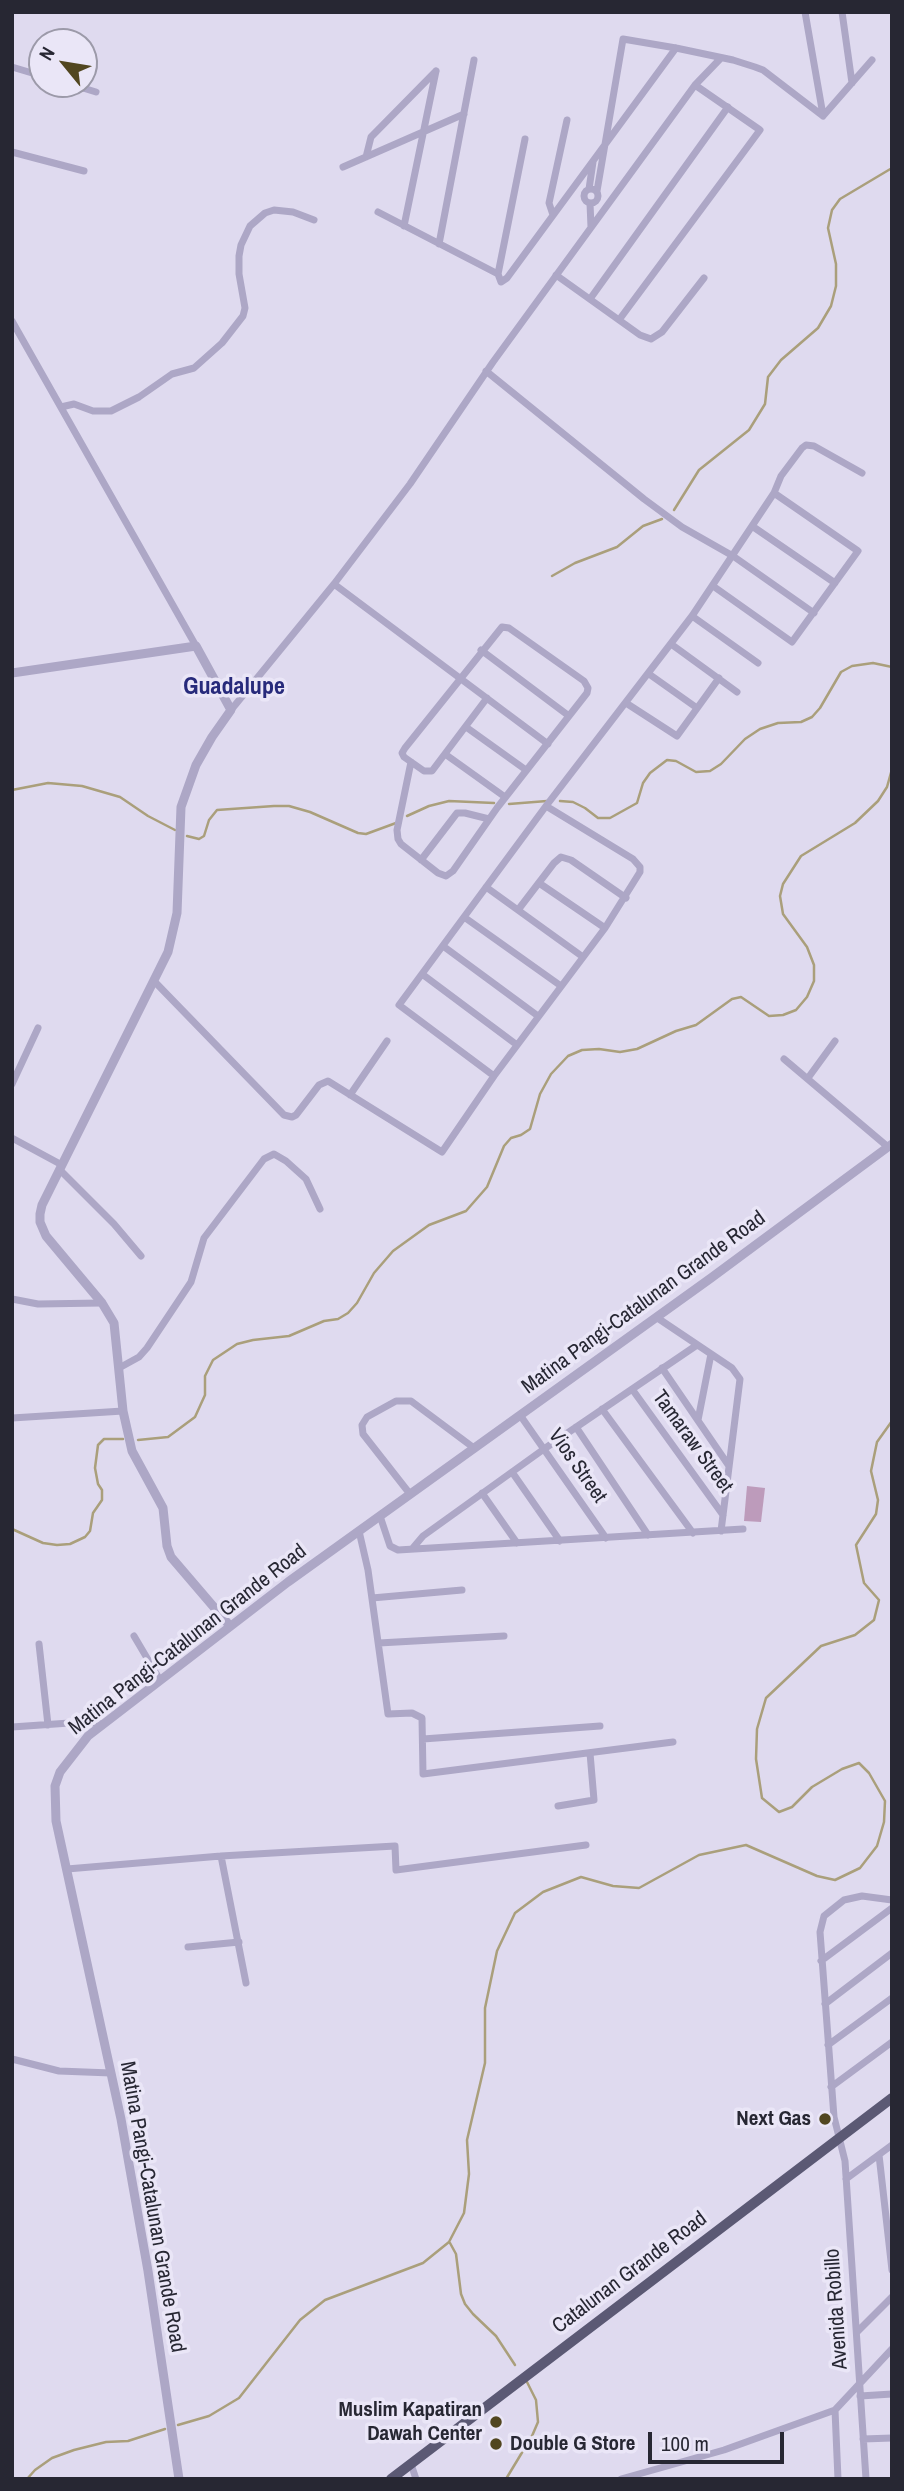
<!DOCTYPE html>
<html>
<head>
<meta charset="utf-8">
<style>
  body { margin:0 }
  #map { position:relative; width:904px; height:2491px; overflow:hidden; background:#dfdaef; font-family:"Archivo Narrow",sans-serif }
  canvas { display:block }
  .frame { position:absolute; inset:0; border:14px solid #272733; pointer-events:none }
  .north { position:absolute; left:28px; top:28px; width:70px; height:70px; box-sizing:border-box; background:#eae6f7; border:2px solid #9c9aa9; border-radius:50%; rotate:300deg; font-size:19px; font-weight:700; line-height:28px; text-align:center; color:#272733 }
  .north::after { content:''; display:block; margin:auto; width:24px; height:32px; background:#514620; clip-path:polygon(50% 0,100% 100%,50% 72%,0 100%) }
  .scale { position:absolute; left:648px; top:2432px; width:136px; height:32px; box-sizing:border-box; border:4px solid #272733; border-top:0; padding-left:9px; font-size:21px; line-height:24px; white-space:nowrap; color:#272733; -webkit-text-stroke:5px #eae6f7; paint-order:stroke }
</style>
</head>
<body>
<div id="map">
<canvas width="904" height="2491"></canvas>
<div class="frame"></div>
<div class="north">N</div>
<div class="scale">100 m</div>
</div>
<script>
const g = document.querySelector('canvas').getContext('2d');
g.lineJoin = 'round';
function fillPath(path, color) { g.fillStyle = color; g.fill(path, 'evenodd'); }
const shape = rows => new Path2D(rows.map(r => 'M' + r).join(''));
function trace(path, color, width, dash) { g.strokeStyle = color; g.lineWidth = width; g.lineCap = dash ? 'butt' : 'round'; g.setLineDash(dash || []); g.stroke(path); }
function label(font, color, halo, rows, align = 'center') {
  g.font = font + ' "Archivo Narrow",sans-serif'; g.lineWidth = 7; g.setLineDash([]); g.textBaseline = 'middle'; g.strokeStyle = halo; g.fillStyle = color; for (const [text, x, y, turn = 0] of rows) {
    g.save(); g.translate(x, y); g.rotate((+turn || 0) * Math.PI / 180); g.textAlign = isNaN(turn) ? turn : align; if (halo) g.strokeText(text, 0, 0); g.fillText(text, 0, 0); g.restore();
  }
}
const green = shape([
  [747,1486,765,1488,761,1522,744,1521]
]);
const stream = shape([
  [674,510,699,470,749,430,765,404,768,377,781,360,818,328,831,306,836,286,836,264,828,228,832,210,840,199,892,168],
  [552,576,575,563,617,547,643,526,662,519],
  [12,790,48,783,82,786,120,797,148,816,175,830],
  [560,801,573,802,585,808,598,818,610,818,637,803,643,783,650,773,667,760,676,761,696,772,710,771,721,764,745,739,760,729,778,723,801,722,812,717,820,708,841,672,852,666,873,663,892,667],
  [509,804,547,801],
  [407,816,429,806,449,801,494,803],
  [187,836,199,839,204,836,209,820,217,810,274,806,289,806,310,812,358,833,366,834,396,823],
  [138,1440,168,1437,195,1417,205,1395,205,1376,213,1360,237,1344,253,1340,289,1336,324,1321,338,1319,348,1313,357,1303,374,1273,393,1251,429,1225,466,1211,487,1187,504,1146,511,1138,521,1135,530,1129,540,1094,551,1074,568,1056,582,1050,599,1049,620,1052,637,1049,676,1031,696,1025,732,999,741,997,769,1016,783,1015,796,1010,807,997,814,981,814,965,807,947,783,914,780,896,783,884,801,856,855,823,878,801,887,787,892,769],
  [12,1529,43,1543,57,1545,70,1544,85,1537,90,1531,93,1513,102,1500,102,1490,98,1484,95,1468,98,1445,104,1439,123,1439],
  [450,2243,456,2254,461,2294,465,2304,473,2314,496,2336,515,2365],
  [178,2425,209,2416,239,2398,300,2320,325,2300,423,2263,449,2242,464,2213,469,2174,467,2140,485,2063,485,2008,497,1951,515,1913,543,1892,581,1877,613,1886,639,1888,699,1855,746,1845,817,1876,835,1880,860,1868,877,1846,884,1822,885,1801,869,1773,859,1763,842,1769,812,1787,792,1807,779,1812,762,1798,756,1759,757,1729,766,1698,821,1646,855,1635,874,1620,879,1600,864,1583,856,1545,876,1514,878,1500,871,1471,877,1442,892,1421],
  [27,2479,35,2470,52,2458,74,2450,106,2442,128,2441,165,2429],
  [506,2479,532,2436,538,2422,536,2400,527,2382]
]);
const minor = shape([
  [805,12,823,115],
  [842,12,852,83],
  [12,67,42,76],
  [70,84,96,92],
  [823,116,872,60],
  [525,139,498,274,501,282,507,278,676,48],
  [12,152,84,171],
  [366,157,371,137,436,71],
  [343,167,464,114],
  '584 196a7 7 0 1 1 14 0a7 7 0 1 1-14 0Z',
  [589,189,593,162],
  [597,191,623,39,676,48,733,60,755,67,763,70,823,116],
  [590,203,591,227],
  [378,212,498,274],
  [553,215,549,203,567,120],
  [404,226,436,71],
  [439,244,474,60],
  [556,275,640,335,651,339,662,332,704,278],
  [590,299,728,107],
  [619,320,760,130,695,85],
  [12,321,196,646],
  [486,371,644,499,682,527,733,556,814,613],
  [61,407,74,404,93,411,111,411,139,397,172,374,194,368,222,343,243,316,245,308,239,274,239,256,241,245,250,226,265,213,274,210,293,212,314,220],
  [752,526,835,583],
  [334,584,548,744],
  [713,586,792,642,858,551,774,493],
  [692,616,758,663],
  [671,644,737,692],
  [481,650,569,716],
  [649,674,697,708],
  [626,703,677,736,719,678],
  [231,710,334,584,410,484,493,362,695,85,721,58],
  [466,727,526,770],
  [445,754,505,797],
  [411,762,397,830,398,839,401,844,438,873,446,876,453,871,497,808,587,693,588,688,584,681,509,628,502,627,405,748,402,753,404,757,424,771,432,771,487,698],
  [421,860,457,813,465,813,489,819],
  [539,883,605,928],
  [486,887,583,957],
  [518,910,554,863,561,857,571,860,626,898],
  [464,917,561,986],
  [443,946,538,1016],
  [422,974,517,1045],
  [154,981,284,1115,292,1117,296,1115,319,1085,328,1081,442,1152,494,1076,605,928,640,872,640,867,633,859,546,806],
  [784,1059,888,1147],
  [494,1076,399,1005,546,806,692,616,774,493,781,476,802,448,806,445,814,446,862,473],
  [808,1078,835,1041],
  [12,1084,38,1028],
  [350,1095,387,1041],
  [12,1138,62,1165],
  [60,1170,114,1224,141,1256],
  [12,1299,38,1304,102,1303],
  [656,1317,732,1368,740,1379,721,1531],
  [119,1368,139,1357,147,1348,191,1282,204,1238,264,1159,274,1154,286,1161,306,1179,320,1209],
  [662,1368,729,1466],
  [632,1389,723,1515],
  [602,1409,693,1533],
  [520,1415,606,1538],
  [12,1418,123,1411],
  [698,1420,711,1354],
  [576,1427,648,1535],
  [512,1472,560,1541],
  [482,1493,517,1543],
  [410,1494,363,1434,362,1425,367,1417,396,1401,411,1401,474,1448],
  [380,1516,390,1546,398,1550,743,1529],
  [359,1531,368,1570,388,1714,412,1713,422,1718,423,1774,673,1742],
  [412,1549,423,1536,544,1449,697,1345],
  [372,1598,462,1590],
  [134,1636,160,1680],
  [379,1643,504,1636],
  [39,1644,48,1725],
  [12,1727,84,1722,103,1724],
  [423,1739,600,1726],
  [558,1806,594,1800,590,1753],
  [221,1856,246,1983],
  [67,1869,221,1856,395,1846,396,1870,586,1845],
  [188,1947,239,1942],
  [821,1961,892,1908],
  [825,2004,892,1953],
  [828,2045,892,1998],
  [12,2059,59,2071,111,2073],
  [831,2087,892,2042],
  [879,2155,892,2270],
  [846,2179,892,2145],
  [857,2332,892,2297],
  [860,2396,892,2394],
  [835,2410,838,2479],
  [863,2439,892,2438],
  [411,2464,416,2479],
  [621,2479,724,2450,835,2410,892,2349],
  [866,2479,845,2161,834,2117,820,1932,824,1916,844,1900,862,1896,892,1900]
]);
const tertiary = shape([
  [12,673,196,646,231,710,212,737,196,765,181,807,177,913,168,952,42,1205,40,1214,40,1222,46,1236,102,1303,114,1323,123,1411,132,1451,163,1508,167,1546,171,1557,230,1626],
  [179,2479,148,2271,121,2119,56,1821,55,1786,60,1772,88,1736,288,1582,711,1278,892,1144]
]);
const primary = shape([
  [391,2479,892,2098]
]);
const markers = [
  [825,2119,7,"#514620"],
  [496,2422,7,"#514620"],
  [496,2444,7,"#514620"]
];
const streetNames = [
  ["Matina Pangi-Catalunan Grande Road",644,1303,-36],
  ["Tamaraw Street",692,1442,54],
  ["Vios Street",577,1466,55],
  ["Matina Pangi-Catalunan Grande Road",188,1640,-38],
  ["Matina Pangi-Catalunan Grande Road",152,2207,80],
  ["Catalunan Grande Road",630,2273,-37],
  ["Avenida Robillo",837,2309,-94]
];
const poiNames = [
  ["Next Gas",811,2119],
  ["Muslim Kapatiran",482,2410],
  ["Dawah Center",482,2434],
  ["Double G Store",510,2444,"left"]
];
const quarterNames = [
  ["Guadalupe",234,688]
];
fillPath(green, '#bd9bbb');
trace(stream, '#aa9f7b', 2.5);
trace(minor, '#ada7c6', 7);
trace(tertiary, '#ada7c6', 9);
trace(primary, '#5b5974', 10);
for (const [x, y, r, color] of markers) { const dot = new Path2D(); dot.arc(x, y, r, 0, 2 * Math.PI); g.fillStyle = color; g.fill(dot); trace(dot, '#eae6f7', 2.5); }
label('21px', '#272733', '#eae6f7', streetNames);
label('bold 21px', '#272733', '#eae6f7', poiNames, 'right');
label('bold 24px', '#272a7b', '#eae6f7', quarterNames);
</script>
</body>
</html>
